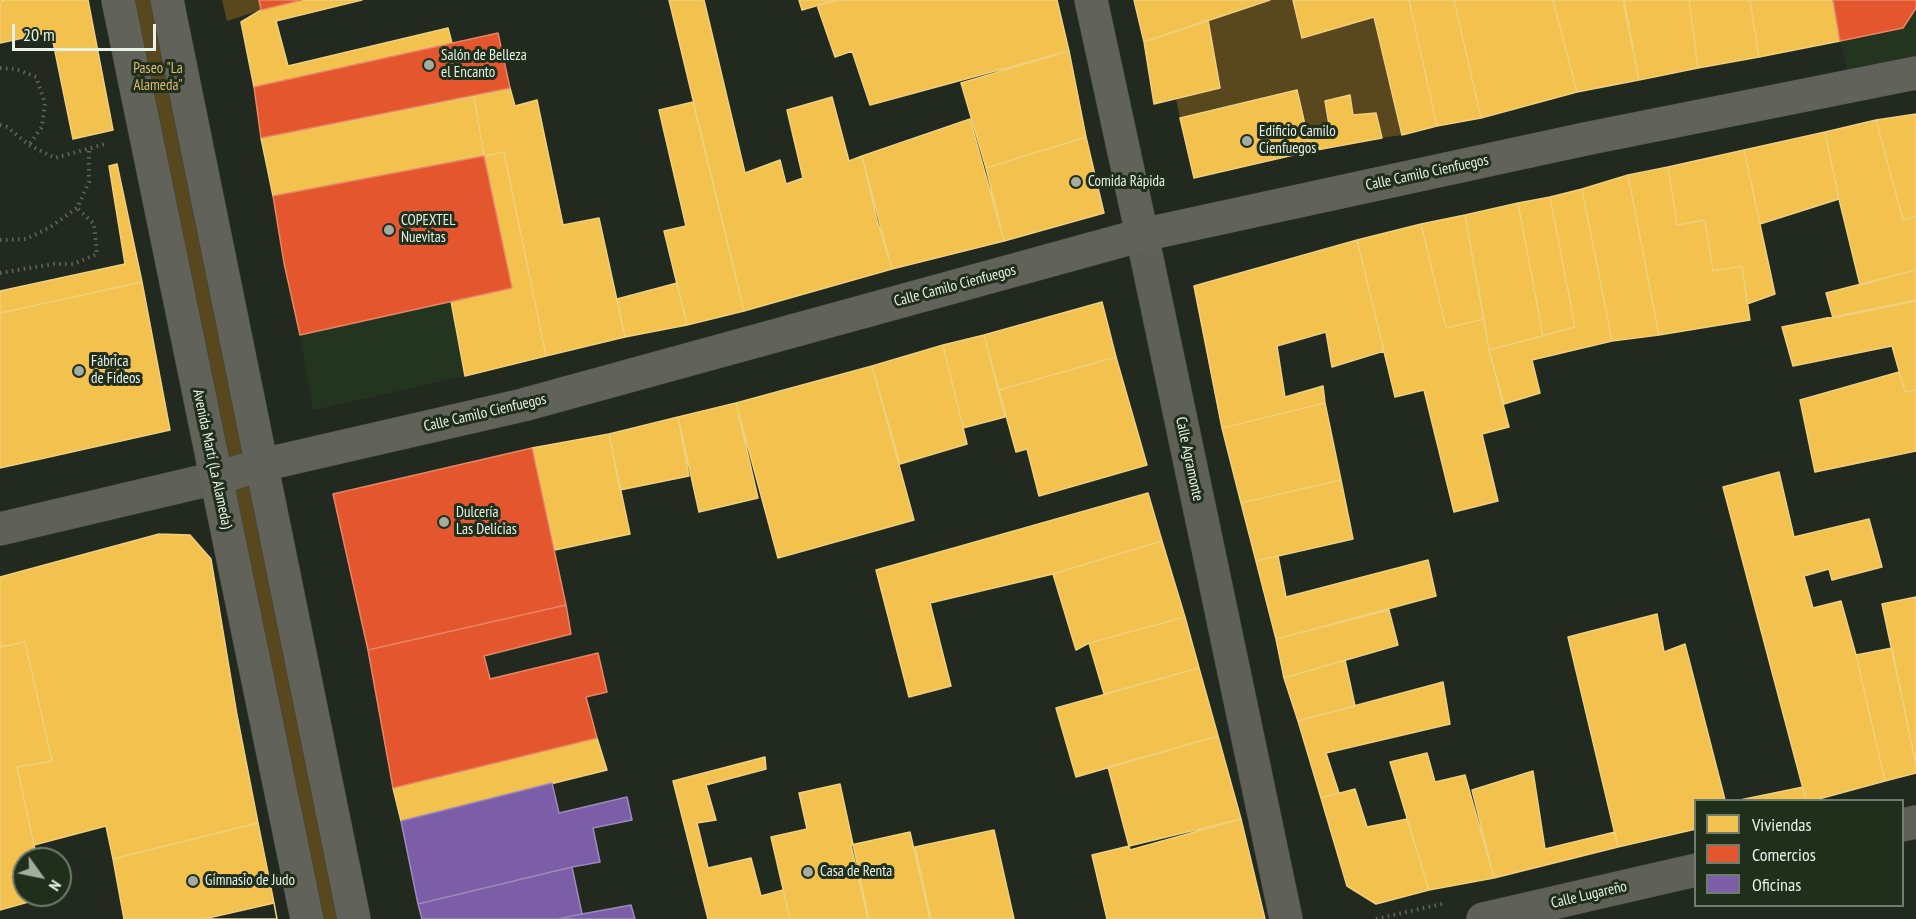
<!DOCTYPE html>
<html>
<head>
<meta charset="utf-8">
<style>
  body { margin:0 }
  #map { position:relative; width:1916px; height:919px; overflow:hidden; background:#222a20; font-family:"PT Sans Narrow",sans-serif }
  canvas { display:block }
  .legend { position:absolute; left:1694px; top:799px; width:210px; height:108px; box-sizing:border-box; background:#202e1c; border:2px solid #707c6d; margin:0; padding:8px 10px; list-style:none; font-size:18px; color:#e9f2e6 }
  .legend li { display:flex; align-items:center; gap:12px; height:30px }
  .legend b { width:30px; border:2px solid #707c6d }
  .north { position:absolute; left:12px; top:847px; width:60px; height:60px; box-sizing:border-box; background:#202e1c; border:2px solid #707c6d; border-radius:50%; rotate:123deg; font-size:16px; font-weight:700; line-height:24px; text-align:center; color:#e9f2e6 }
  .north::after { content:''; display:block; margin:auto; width:21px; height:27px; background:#a3aca1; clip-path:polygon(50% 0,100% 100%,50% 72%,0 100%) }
  .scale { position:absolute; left:12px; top:24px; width:144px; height:27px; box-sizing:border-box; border:3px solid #e9f2e6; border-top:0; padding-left:8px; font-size:18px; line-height:21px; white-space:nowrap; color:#e9f2e6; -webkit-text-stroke:4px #202e1c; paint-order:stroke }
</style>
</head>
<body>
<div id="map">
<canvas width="1916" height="919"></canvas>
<ul class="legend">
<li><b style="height:16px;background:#f2c14e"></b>Viviendas</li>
<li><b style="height:16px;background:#e4572e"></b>Comercios</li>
<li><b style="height:16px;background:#7b5ea7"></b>Oficinas</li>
</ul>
<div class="north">N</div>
<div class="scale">20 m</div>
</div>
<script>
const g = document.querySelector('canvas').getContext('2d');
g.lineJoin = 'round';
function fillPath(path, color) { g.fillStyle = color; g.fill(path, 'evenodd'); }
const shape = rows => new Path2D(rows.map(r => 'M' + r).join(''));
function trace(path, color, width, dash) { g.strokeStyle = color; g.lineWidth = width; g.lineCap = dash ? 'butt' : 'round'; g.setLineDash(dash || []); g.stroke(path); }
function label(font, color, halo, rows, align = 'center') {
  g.font = font + ' "PT Sans Narrow",sans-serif'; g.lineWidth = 6; g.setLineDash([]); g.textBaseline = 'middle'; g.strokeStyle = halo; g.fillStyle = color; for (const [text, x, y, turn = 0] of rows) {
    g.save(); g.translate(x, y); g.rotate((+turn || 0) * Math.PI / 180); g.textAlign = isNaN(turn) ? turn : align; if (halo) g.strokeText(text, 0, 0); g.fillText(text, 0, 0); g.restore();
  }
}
const built = shape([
  [1916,0,1916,73,1851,85,1840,41],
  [451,301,465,376,313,410,300,335]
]);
const green = shape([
  [117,0,168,0,354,919,307,919],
  [222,0,259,0,261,10,227,21],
  [1270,0,1293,0,1302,37,1374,17,1402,135,1382,138,1376,114,1353,115,1349,96,1325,101,1329,125,1306,130,1297,91,1180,118,1176,99,1220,87,1208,20]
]);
const homes = shape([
  [6,0,88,0,113,130,73,139,51,32,0,43,0,1,6,0],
  [302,0,362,0,276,21,288,66,448,28,452,43,254,87,241,22,261,10,302,0],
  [669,0,704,0,745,173,780,160,786,184,803,178,787,110,832,97,849,161,862,156,877,220,892,269,744,311,669,0],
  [799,0,837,0,802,10,799,0],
  [837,0,1057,0,1069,51,870,105,852,51,835,57,817,5,837,0],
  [1134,0,1270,0,1144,42,1134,0],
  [1293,0,1409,0,1437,126,1402,135,1374,17,1302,38,1293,0],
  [1409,0,1454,0,1481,118,1437,126,1409,0],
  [1454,0,1553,0,1577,92,1481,118,1454,0],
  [1553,0,1624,0,1639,80,1577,92,1553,0],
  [1623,0,1689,0,1698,68,1639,80,1623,0],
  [1689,0,1750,0,1759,57,1698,68,1689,0],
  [1750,0,1833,0,1840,41,1759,57,1750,0],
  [1208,20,1220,88,1154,104,1144,42,1208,20],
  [1069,51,1086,137,986,168,961,83,1069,51],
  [510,88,515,106,537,100,563,225,599,218,625,337,546,356,504,152,484,156,474,96,510,88],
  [1297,90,1311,151,1194,178,1180,118,1297,90],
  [1350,95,1353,115,1376,113,1382,138,1311,151,1306,130,1329,125,1325,101,1350,95],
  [474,96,484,156,273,196,261,138,474,96],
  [693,102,744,311,687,325,664,231,686,226,659,110,693,102],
  [1916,114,1916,216,1903,220,1876,120,1916,114],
  [970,119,1004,241,892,269,862,156,970,119],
  [1876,120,1903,220,1916,216,1916,270,1860,285,1839,199,1825,132,1876,120],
  [1825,132,1839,199,1760,224,1744,150,1825,132],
  [1086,137,1104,213,1004,241,986,168,1086,137],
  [1744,150,1775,294,1747,304,1742,266,1713,271,1705,220,1677,225,1668,167,1744,150],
  [504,152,546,356,465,376,451,301,512,288,484,156,504,152],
  [117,164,142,282,0,313,0,291,125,264,109,166,117,164],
  [1668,167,1677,225,1705,220,1713,271,1742,266,1750,320,1659,335,1628,175,1668,167],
  [1628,175,1659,335,1612,341,1582,189,1628,175],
  [1582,189,1612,341,1532,360,1540,393,1504,404,1489,350,1575,327,1550,197,1582,189],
  [1550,197,1575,327,1543,336,1518,203,1550,197],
  [1518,203,1543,336,1489,350,1465,215,1518,203],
  [1465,215,1484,319,1446,328,1421,224,1465,215],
  [1421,224,1446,328,1484,319,1489,350,1509,427,1482,434,1498,501,1454,512,1424,390,1395,397,1357,240,1421,224],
  [1357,240,1384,351,1332,367,1326,332,1277,346,1285,397,1323,386,1325,403,1222,428,1194,286,1357,240],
  [1916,270,1916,301,1833,318,1826,293,1916,270],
  [142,282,170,430,0,468,0,313,142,282],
  [677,283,687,325,625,337,617,299,677,283],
  [1916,300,1916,390,1905,392,1892,346,1793,366,1782,327,1916,300],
  [1102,302,1116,357,999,390,984,335,1102,302],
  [984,335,1005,417,963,428,943,345,984,335],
  [943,345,967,444,900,464,872,366,943,345],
  [1116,357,1147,465,1039,496,1027,449,1016,452,999,390,1116,357],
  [872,366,914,520,778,558,736,403,872,366],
  [1899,372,1905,392,1916,390,1916,451,1815,472,1800,400,1899,372],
  [736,403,758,498,699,512,678,417,736,403],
  [1325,403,1341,480,1241,503,1222,428,1325,403],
  [678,417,689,476,620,490,609,434,678,417],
  [609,434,630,534,555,550,532,448,609,434],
  [1779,472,1794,537,1869,519,1882,567,1832,580,1829,569,1804,576,1813,608,1841,601,1856,655,1885,781,1815,800,1806,800,1723,487,1779,472],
  [1341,480,1353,539,1256,561,1241,503,1341,480],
  [1148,493,1162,541,1053,574,930,603,951,686,909,697,876,570,1148,493],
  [159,534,190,535,211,559,237,715,258,823,113,859,106,826,34,845,17,767,52,761,25,642,1,647,0,642,0,577,159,534],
  [1162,541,1185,617,1089,643,1076,650,1053,574,1162,541],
  [1278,556,1286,597,1428,560,1436,596,1276,639,1256,561,1278,556],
  [1916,597,1916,765,1882,604,1916,597],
  [1389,610,1398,645,1284,678,1276,639,1389,610],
  [1657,614,1664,652,1685,644,1725,800,1696,800,1696,829,1618,847,1568,637,1657,614],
  [1185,617,1199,668,1104,694,1089,643,1185,617],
  [0,642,1,647,25,642,52,761,17,767,37,859,24,859,24,895,45,895,46,897,0,910,0,642],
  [1892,648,1916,765,1916,773,1885,781,1856,655,1892,648],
  [1345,660,1355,706,1298,721,1284,678,1345,660],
  [1199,668,1218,736,1076,777,1056,708,1199,668],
  [1443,682,1450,724,1326,753,1339,793,1321,798,1298,721,1443,682],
  [1218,736,1241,819,1130,850,1108,767,1218,736],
  [597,738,607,770,401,821,393,788,597,738],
  [1427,753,1435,782,1465,775,1494,878,1429,890,1390,762,1427,753],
  [765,757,766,769,706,785,716,820,697,823,708,868,751,858,761,896,783,890,790,919,708,919,673,781,765,757],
  [1533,771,1545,849,1615,832,1618,847,1494,878,1472,790,1533,771],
  [840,784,869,919,790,919,771,837,807,829,799,793,840,784],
  [1803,787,1806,800,1740,800,1803,787],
  [1355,789,1367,827,1407,819,1429,890,1376,904,1347,886,1321,798,1355,789],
  [1241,819,1265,919,1107,919,1092,855,1241,819],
  [258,823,274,903,204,919,124,919,113,859,258,823],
  [994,830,1014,919,931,919,915,847,994,830],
  [910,832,930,919,868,919,851,845,910,832],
  [274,903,277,919,204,919,274,903],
  [274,903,277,919,204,919,274,903]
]);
const shops = shape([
  [259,0,302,0,261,10,259,0],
  [1833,0,1916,0,1916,8,1903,28,1840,41,1833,0],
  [498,33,510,88,261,138,254,87,498,33],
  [484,156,512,288,300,335,284,263,273,196,484,156],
  [532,448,566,605,368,650,333,494,532,448],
  [566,605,571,634,484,656,490,679,598,653,607,692,586,697,597,738,393,788,368,650,566,605]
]);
const offices = shape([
  [552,783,559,813,627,797,632,820,593,828,600,862,572,867,418,904,401,821,552,783],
  [572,867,582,914,558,919,422,919,418,904,572,867],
  [631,905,635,919,558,919,582,914,631,905]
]);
const path = shape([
  [0,68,16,69,36,77,45,103,42,127,29,145],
  [0,125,7,127,29,145,55,158,105,144],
  [0,240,26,239,49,228,77,208,89,182,89,148],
  [0,273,54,264,73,264,97,254,94,224,77,208],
  [1376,919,1446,903]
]);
const minor = shape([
  [1142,235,1286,919],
  [0,529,216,478]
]);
const tertiary = shape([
  [1902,825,1916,822],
  [1483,919,1696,870]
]);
const secondary = shape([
  [118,0,307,919],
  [167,0,354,919],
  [1091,0,1142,235],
  [216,478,262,465,523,405,1142,235,1585,139,1916,73]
]);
const markers = [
  [429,65,6,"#a3aca1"],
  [1247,141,6,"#a3aca1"],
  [1076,182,6,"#a3aca1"],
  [389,230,6,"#a3aca1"],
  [79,371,6,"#a3aca1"],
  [444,522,6,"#a3aca1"],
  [808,872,6,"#a3aca1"],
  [193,881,6,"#a3aca1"]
];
const poiNames = [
  ["Salón de Belleza",441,56],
  ["el Encanto",441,73],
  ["Edificio Camilo",1259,132],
  ["Cienfuegos",1259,149],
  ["Comida Rápida",1088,182],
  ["COPEXTEL",401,221],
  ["Nuevitas",401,238],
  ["Fábrica",91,362],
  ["de Fideos",91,379],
  ["Dulcería",456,513],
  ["Las Delicias",456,530],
  ["Casa de Renta",820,872],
  ["Gimnasio de Judo",205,881]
];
const parkNames = [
  ["Paseo \"La",158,69],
  ["Alameda\"",158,86]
];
const streetNames = [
  ["Calle Camilo Cienfuegos",1427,173,-12],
  ["Calle Camilo Cienfuegos",955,286,-15],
  ["Calle Camilo Cienfuegos",485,413,-13],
  ["Avenida Martí (La Alameda)",212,459,78],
  ["Calle Agramonte",1189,459,78],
  ["Calle Lugareño",1589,895,-13]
];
fillPath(built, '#24351f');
fillPath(green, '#59481e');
fillPath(homes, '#f2c14e');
trace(homes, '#efd07c', 1.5);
fillPath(shops, '#e4572e');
trace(shops, '#e68665', 1.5);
fillPath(offices, '#7b5ea7');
trace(offices, '#9c8aba', 1.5);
trace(minor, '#3f453d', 34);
trace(tertiary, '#3f453d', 34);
trace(secondary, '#3f453d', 34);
trace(path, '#63665f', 4, [1.5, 4.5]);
trace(minor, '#5f6159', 33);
trace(tertiary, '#5f6159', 33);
trace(secondary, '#61635a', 33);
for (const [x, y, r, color] of markers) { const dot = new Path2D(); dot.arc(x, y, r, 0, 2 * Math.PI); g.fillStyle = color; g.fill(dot); trace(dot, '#202e1c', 2); }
label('15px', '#e9f2e6', '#202e1c', poiNames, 'left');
label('15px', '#dfba6f', '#202e1c', parkNames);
label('15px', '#e9f2e6', '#202e1c', streetNames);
</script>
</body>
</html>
